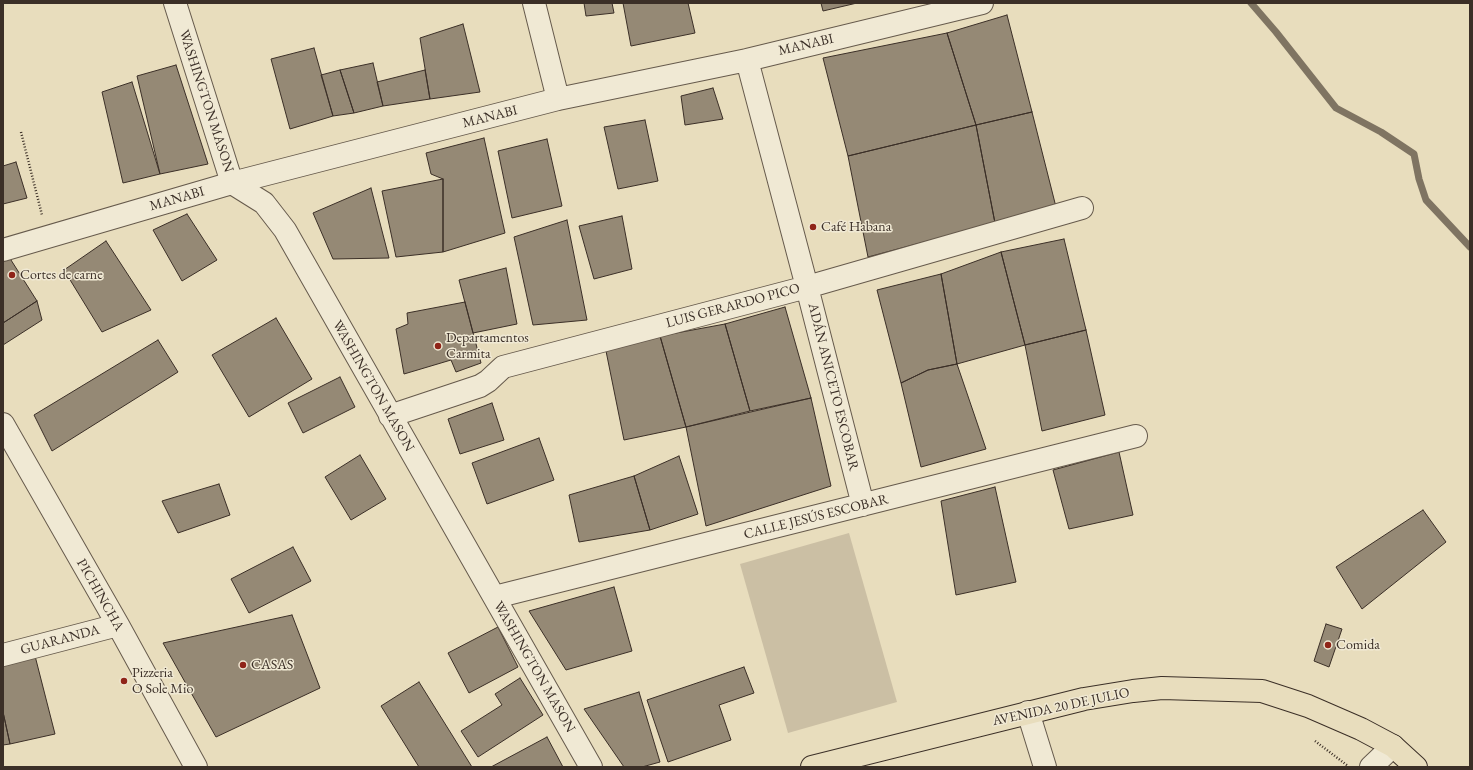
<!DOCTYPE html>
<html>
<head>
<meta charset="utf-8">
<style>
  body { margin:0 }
  #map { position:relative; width:1473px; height:770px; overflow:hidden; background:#e8ddbd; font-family:"EB Garamond",serif }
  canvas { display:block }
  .frame { position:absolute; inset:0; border:4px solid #3b2f27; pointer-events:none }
</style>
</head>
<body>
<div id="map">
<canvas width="1473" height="770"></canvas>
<div class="frame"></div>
</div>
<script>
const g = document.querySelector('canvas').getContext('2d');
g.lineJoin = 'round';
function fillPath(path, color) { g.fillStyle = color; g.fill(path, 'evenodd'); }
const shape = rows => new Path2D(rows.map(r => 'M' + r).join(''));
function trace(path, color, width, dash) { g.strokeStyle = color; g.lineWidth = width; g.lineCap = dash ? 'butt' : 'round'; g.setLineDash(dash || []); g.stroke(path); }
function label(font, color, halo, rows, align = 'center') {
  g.font = font + ' "EB Garamond",serif'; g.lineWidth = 3; g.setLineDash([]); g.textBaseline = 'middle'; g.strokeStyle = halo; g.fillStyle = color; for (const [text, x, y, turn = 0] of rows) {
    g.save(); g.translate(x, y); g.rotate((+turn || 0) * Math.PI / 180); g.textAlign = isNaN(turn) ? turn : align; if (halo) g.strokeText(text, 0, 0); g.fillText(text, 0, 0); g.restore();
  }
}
const green = shape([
  [849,533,897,702,788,733,740,564]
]);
const stream = shape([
  [1251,3,1276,32,1336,108,1381,132,1414,154,1419,179,1426,200,1470,247]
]);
const building = shape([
  [584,3,612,3,614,13,586,16,584,3],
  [623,3,688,3,695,33,631,46,623,3],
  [821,3,857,3,823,11,821,3],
  [1007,15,1032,112,976,125,947,33,1007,15],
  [463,24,480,92,430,99,420,38,463,24],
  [947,33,976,125,848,156,823,58,947,33],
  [314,48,333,116,290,129,271,59,314,48],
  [373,63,383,106,354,113,340,70,373,63],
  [176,65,208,164,160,174,137,76,176,65],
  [340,70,354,113,333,116,321,75,340,70],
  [425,70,430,99,383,106,377,82,425,70],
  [132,82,160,174,123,183,102,92,132,82],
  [713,88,723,119,685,125,681,96,713,88],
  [1032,112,1056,207,995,223,976,125,1032,112],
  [645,120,658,181,618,189,604,127,645,120],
  [976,125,995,223,868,257,848,156,976,125],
  [484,138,505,233,443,252,443,179,431,174,426,153,484,138],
  [547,139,562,206,512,218,498,151,547,139],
  [16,162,27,198,3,204,3,166,16,162],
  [443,179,443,252,396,257,382,191,443,179],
  [371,188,389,258,333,259,313,213,371,188],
  [187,214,217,260,182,281,153,230,187,214],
  [622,216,632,269,594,279,579,226,622,216],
  [567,220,587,320,533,325,514,237,567,220],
  [1064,239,1086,330,1025,345,1001,252,1064,239],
  [106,241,151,310,102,332,64,270,106,241],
  [4,249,37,301,3,323,3,250,4,249],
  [1001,252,1025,345,957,364,941,274,1001,252],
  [506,268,517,324,473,333,459,280,506,268],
  [941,274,957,364,928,370,901,383,877,290,941,274],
  [37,301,42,320,3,345,3,323,37,301],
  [465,302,481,363,456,372,451,360,404,374,396,329,408,324,407,313,465,302],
  [785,307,811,398,750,411,725,324,785,307],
  [276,318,312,379,249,417,212,355,276,318],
  [725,324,750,411,686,427,660,336,725,324],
  [1086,330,1105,415,1042,431,1025,345,1086,330],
  [660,336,686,427,624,440,606,351,660,336],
  [158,340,178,372,52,451,34,415,158,340],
  [957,364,986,449,921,467,901,383,928,370,957,364],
  [340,377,355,407,303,433,288,403,340,377],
  [811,398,831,486,706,526,686,427,811,398],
  [492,403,504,440,460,454,448,419,492,403],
  [539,438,554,480,487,504,472,463,539,438],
  [1119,452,1133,515,1069,529,1053,470,1119,452],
  [360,455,386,499,351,520,325,477,360,455],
  [679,456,698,514,650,530,634,476,679,456],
  [634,476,650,530,579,542,569,495,634,476],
  [219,484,230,515,178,533,162,501,219,484],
  [995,487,1016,582,956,595,941,501,995,487],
  [1423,510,1446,542,1362,609,1336,567,1423,510],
  [293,547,311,581,249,613,231,579,293,547],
  [614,587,632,651,566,670,529,611,614,587],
  [292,615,320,688,216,737,163,643,292,615],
  [1326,624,1342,629,1329,667,1314,661,1326,624],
  [498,627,518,667,469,693,448,653,498,627],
  [33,648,55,734,10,744,3,712,3,655,33,648],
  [744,667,754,693,719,705,731,740,668,762,647,700,744,667],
  [520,678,543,715,478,757,461,731,502,705,495,694,520,678],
  [419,682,472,767,419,767,381,706,419,682],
  [639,692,660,762,642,767,624,767,584,709,639,692],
  [3,712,10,744,3,745,3,712],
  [547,737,563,767,491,767,547,737]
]);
const path = shape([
  [21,132,42,215],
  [1315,741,1348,766]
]);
const minor = shape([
  [175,3,232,183,264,203,285,230,591,767],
  [534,3,558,99],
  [747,60,807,287,863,505],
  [3,250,232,183,558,99,747,60,982,3],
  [390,416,480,386,488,381,503,367,807,287,1082,208],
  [3,424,118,625,196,767],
  [495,597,1136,436],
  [3,655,118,625],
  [1028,712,1045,767],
  [1371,767,1393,746]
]);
const major = shape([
  [812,767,1084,699,1133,691,1162,688,1262,691,1308,706,1361,729,1393,746,1416,767]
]);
const markers = [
  [813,227,4,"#8f2418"],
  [12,275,4,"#8f2418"],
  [438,346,4,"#8f2418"],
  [1328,645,4,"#8f2418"],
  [243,665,4,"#8f2418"],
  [124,681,4,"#8f2418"]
];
const streetNames = [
  ["MANABI",806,45,-13],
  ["WASHINGTON MASON",206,101,72],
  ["MANABI",490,117,-14],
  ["MANABI",177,199,-16],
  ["LUIS GERARDO PICO",733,306,-15],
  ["WASHINGTON MASON",373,386,60],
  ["ADÁN ANICETO ESCOBAR",833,387,76],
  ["CALLE JESÚS ESCOBAR",816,517,-14],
  ["PICHINCHA",100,595,60],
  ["GUARANDA",60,640,-15],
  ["WASHINGTON MASON",534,667,60],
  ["AVENIDA 20 DE JULIO",1061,707,-12]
];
const poiNames = [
  ["Café Habana",821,227],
  ["Cortes de carne",20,275],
  ["Departamentos",446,338],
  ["Carmita",446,354],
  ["Comida",1336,645],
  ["CASAS",251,665],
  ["Pizzeria",132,673],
  ["O Sole Mio",132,689]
];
fillPath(green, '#cbbfa4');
trace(stream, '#7f7462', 7);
fillPath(building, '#958975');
trace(building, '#3b2f27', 1);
trace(minor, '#665a4c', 24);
trace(major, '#3b2f27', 24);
trace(path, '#3b2f27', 2.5, [1, 2]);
trace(minor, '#f0e9d4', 22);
trace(major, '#e8ddbd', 22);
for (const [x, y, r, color] of markers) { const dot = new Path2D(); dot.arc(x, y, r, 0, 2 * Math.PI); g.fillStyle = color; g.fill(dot); trace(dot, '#f0e9d4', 1.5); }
label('14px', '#3b2f27', '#f0e9d4', streetNames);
label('14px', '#3b2f27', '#f0e9d4', poiNames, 'left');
</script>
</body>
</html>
